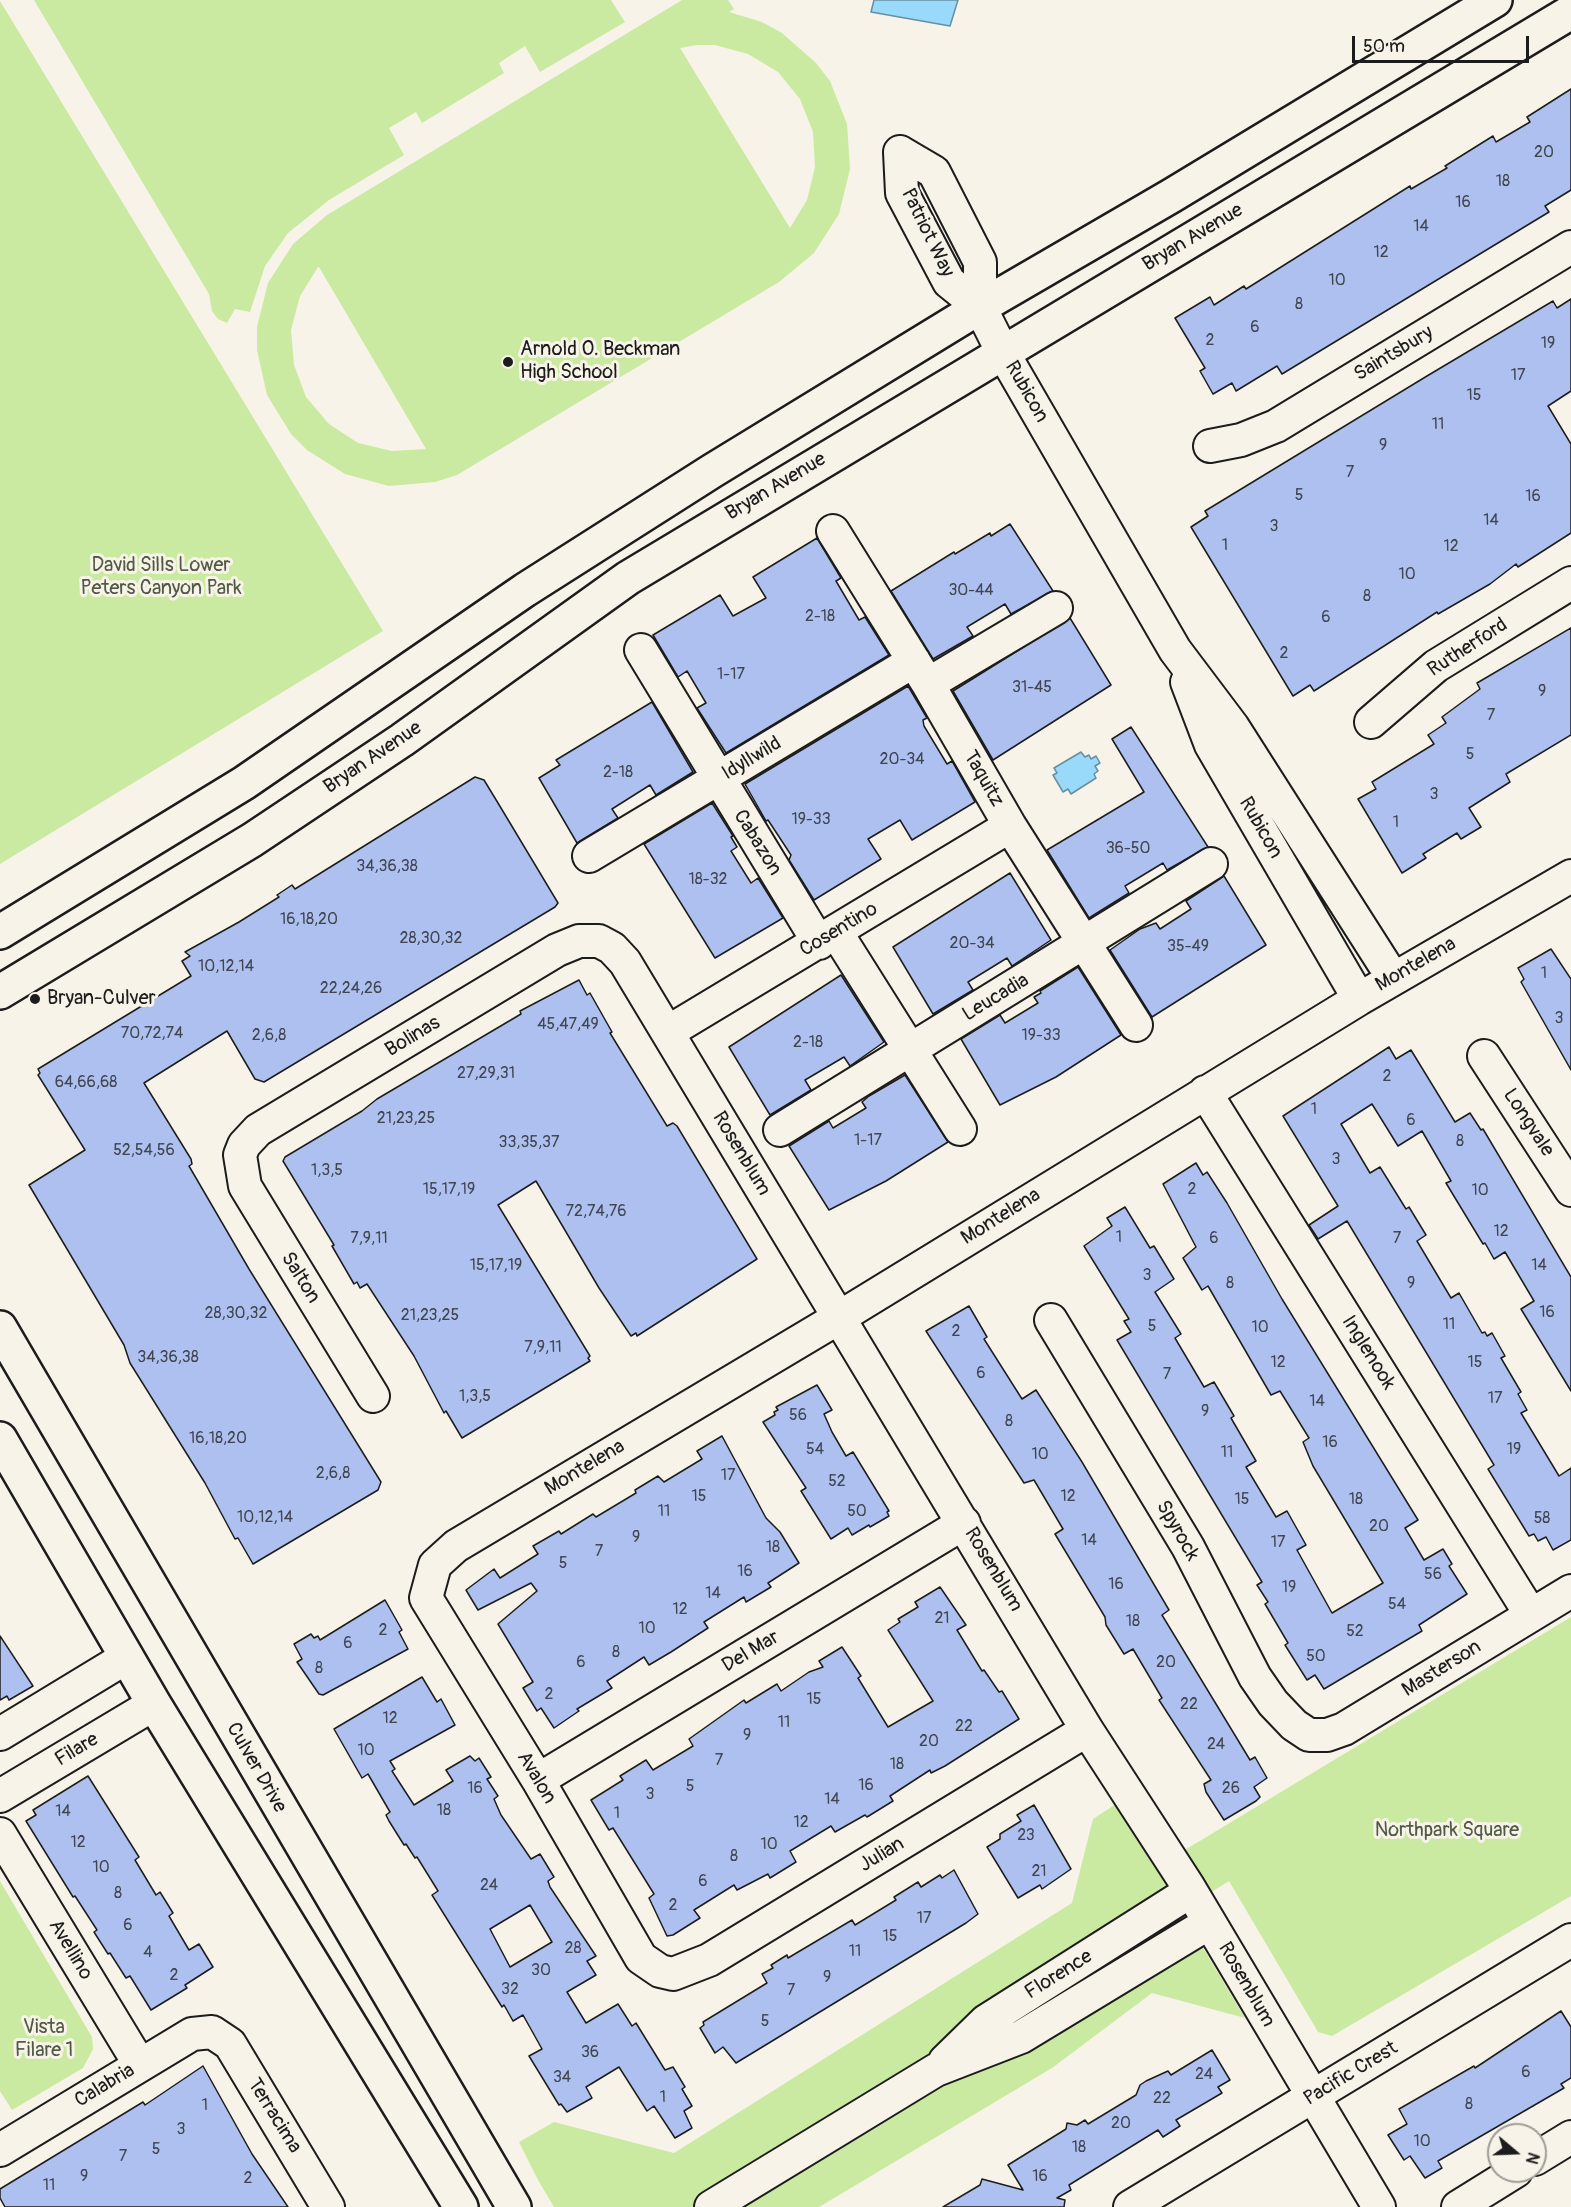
<!DOCTYPE html>
<html>
<head>
<meta charset="utf-8">
<style>
  body { margin:0 }
  #map { position:relative; width:1571px; height:2207px; overflow:hidden; background:#f7f3e8; font-family:Pangolin,sans-serif }
  canvas { display:block }
  .north { position:absolute; left:1487px; top:2123px; width:60px; height:60px; box-sizing:border-box; background:#f7f3e8; border:2px solid #9f9d96; border-radius:50%; rotate:109deg; font-size:16px; font-weight:700; line-height:24px; text-align:center; color:#1c1c1c }
  .north::after { content:''; display:block; margin:auto; width:21px; height:27px; background:#1c1c1c; clip-path:polygon(50% 0,100% 100%,50% 72%,0 100%) }
  .scale { position:absolute; left:1352px; top:36px; width:177px; height:27px; box-sizing:border-box; border:3px solid #1c1c1c; border-top:0; padding-left:8px; font-size:18px; line-height:21px; white-space:nowrap; color:#1c1c1c; -webkit-text-stroke:4px #f7f3e8; paint-order:stroke }
</style>
</head>
<body>
<div id="map">
<canvas width="1571" height="2207"></canvas>
<div class="north">N</div>
<div class="scale">50 m</div>
</div>
<script>
const g = document.querySelector('canvas').getContext('2d');
g.lineJoin = 'round';
function fillPath(path, color) { g.fillStyle = color; g.fill(path, 'evenodd'); }
const shape = rows => new Path2D(rows.map(r => 'M' + r).join(''));
function trace(path, color, width, dash) { g.strokeStyle = color; g.lineWidth = width; g.lineCap = dash ? 'butt' : 'round'; g.setLineDash(dash || []); g.stroke(path); }
function label(font, color, halo, rows, align = 'center') {
  g.font = font + ' Pangolin,sans-serif'; g.lineWidth = 6; g.setLineDash([]); g.textBaseline = 'middle'; g.strokeStyle = halo; g.fillStyle = color; for (const [text, x, y, turn = 0] of rows) {
    g.save(); g.translate(x, y); g.rotate((+turn || 0) * Math.PI / 180); g.textAlign = isNaN(turn) ? turn : align; if (halo) g.strokeText(text, 0, 0); g.fillText(text, 0, 0); g.restore();
  }
}
const green = shape([
  [34,0,611,0,625,22,540,72,525,46,499,63,504,73,422,123,416,112,389,128,404,155,329,200,288,233,265,266,250,312,235,309,227,323,218,319,212,311,209,294],
  [682,0,728,0,734,9,729,12,762,22,782,33,816,63,830,81,847,124,850,169,839,214,814,253,779,282,457,475,435,482,389,486,345,474,307,450,291,434,267,395,257,350,257,327,268,283,293,244,327,215],
  [697,45,715,45,748,54,778,72,800,99,813,132,815,167,807,200,790,228,680,48],
  [318,267,319,267,426,449,392,451,358,443,329,424,306,397,294,365,291,330,300,296],
  [0,1,383,631,0,864],
  [1571,1617,1571,1896,1332,2036,1318,2032,1229,1881,1181,1911,1245,2018,1152,1993,1052,2068,819,2207,554,2207,538,2180,519,2142,554,2122,674,2153,1072,1903,1093,1819,1116,1804,1155,1868],
  [0,1881,92,2037,93,2049,83,2068,12,2110,0,2091]
]);
const water = shape([
  [874,0,958,0,950,26,871,12,874,0],
  [1081,752,1085,757,1089,755,1091,759,1096,756,1100,763,1095,766,1098,771,1094,774,1096,778,1071,794,1068,789,1063,792,1053,775,1057,773,1054,768,1081,752]
]);
const building = shape([
  [1571,89,1571,190,1545,206,1549,212,1282,374,1277,366,1236,391,1232,383,1213,394,1200,371,1205,368,1175,318,1210,297,1214,305,1244,286,1246,289,1410,186,1411,189,1447,168,1445,166,1493,136,1496,142,1530,122,1527,117,1571,89],
  [1571,299,1571,391,1548,406,1571,444,1571,533,1518,567,1516,564,1490,584,1438,614,1437,612,1314,691,1310,685,1293,696,1191,527,1208,516,1205,511,1427,376,1553,301,1557,308,1571,299],
  [1010,524,1053,591,1011,614,1005,604,967,627,973,636,933,659,891,591,954,552,955,554,990,533,991,536,1010,524],
  [817,538,841,578,836,581,859,620,865,617,889,655,726,753,697,708,706,703,687,671,678,677,653,635,720,595,733,616,766,598,753,577,817,538],
  [1070,618,1111,685,993,760,953,691,1070,618],
  [1571,628,1571,735,1506,774,1510,782,1469,808,1481,827,1461,839,1457,833,1423,854,1426,858,1402,873,1358,799,1376,789,1372,782,1434,744,1428,735,1446,723,1442,717,1480,689,1477,683,1571,628],
  [908,686,927,718,923,720,924,726,947,764,952,761,975,802,912,840,900,820,868,839,881,859,814,900,789,860,791,855,768,820,766,821,745,784,908,686],
  [652,702,693,772,656,795,650,785,612,809,618,818,577,843,539,778,560,765,556,760,652,702],
  [1131,727,1208,847,1167,870,1163,863,1125,886,1129,893,1089,918,1047,850,1144,792,1112,739,1131,727],
  [475,777,484,780,498,803,558,903,555,907,264,1082,255,1079,227,1031,144,1083,191,1159,192,1164,189,1166,249,1269,381,1482,378,1490,253,1564,238,1538,235,1539,205,1483,130,1363,124,1345,29,1185,85,1150,38,1075,40,1073,38,1069,191,976,182,961,190,956,185,952,239,922,279,897,277,895,292,885,295,889,475,777],
  [712,803,733,836,731,837,737,847,731,851,751,883,758,878,783,918,715,958,644,844,712,803],
  [1010,873,1051,940,1012,966,1007,958,968,982,973,990,933,1014,893,947,1010,873],
  [1224,876,1266,945,1152,1017,1110,950,1140,929,1156,923,1160,929,1191,909,1186,901,1224,876],
  [1551,949,1571,979,1571,1070,1521,982,1524,979,1518,968,1551,949],
  [1078,967,1121,1035,1056,1077,1000,1105,961,1039,1000,1015,1005,1023,1038,1003,1034,997,1041,993,1040,991,1078,967],
  [841,975,884,1042,850,1066,844,1057,805,1080,811,1090,770,1115,729,1047,841,975],
  [579,980,587,995,590,993,612,1032,610,1033,667,1126,673,1123,677,1126,757,1259,637,1336,636,1333,631,1336,599,1288,536,1181,498,1205,590,1356,588,1358,590,1361,462,1438,446,1411,444,1413,414,1356,367,1284,360,1288,357,1282,354,1284,332,1246,334,1245,283,1161,285,1157,362,1111,377,1099,521,1014,520,1011,579,980],
  [1389,1047,1396,1059,1411,1050,1455,1122,1470,1113,1481,1130,1483,1129,1571,1277,1571,1391,1521,1309,1534,1301,1505,1252,1494,1259,1485,1243,1483,1244,1446,1183,1451,1181,1422,1131,1398,1146,1372,1104,1341,1124,1370,1173,1380,1167,1406,1209,1409,1207,1426,1235,1417,1241,1451,1298,1459,1293,1482,1333,1485,1332,1487,1336,1492,1333,1505,1356,1501,1358,1521,1392,1518,1394,1527,1410,1521,1413,1559,1476,1571,1468,1571,1540,1553,1550,1546,1537,1538,1541,1534,1534,1529,1536,1488,1469,1494,1465,1347,1221,1318,1239,1309,1225,1338,1206,1283,1116,1389,1047],
  [905,1075,948,1142,886,1181,829,1210,789,1146,829,1121,833,1128,866,1108,862,1102,869,1096,905,1075],
  [1196,1163,1203,1175,1207,1172,1227,1203,1282,1299,1418,1520,1405,1528,1424,1560,1443,1549,1452,1564,1449,1566,1467,1594,1419,1625,1422,1631,1324,1689,1315,1675,1307,1680,1285,1645,1288,1643,1265,1604,1268,1602,1257,1585,1262,1582,1117,1340,1131,1332,1124,1321,1129,1319,1084,1246,1112,1226,1107,1218,1125,1207,1150,1248,1154,1246,1174,1279,1155,1292,1181,1334,1175,1338,1204,1387,1214,1382,1234,1416,1231,1418,1256,1461,1246,1467,1276,1517,1287,1511,1306,1545,1297,1550,1332,1613,1383,1583,1313,1466,1303,1442,1309,1438,1280,1391,1271,1395,1208,1286,1202,1290,1183,1258,1196,1247,1163,1184,1196,1163],
  [969,1306,987,1337,984,1339,1022,1399,1036,1390,1082,1462,1169,1610,1162,1615,1250,1760,1255,1757,1267,1778,1254,1787,1260,1797,1256,1801,1224,1820,1206,1792,1204,1784,1211,1780,1159,1700,1162,1698,1133,1649,1124,1654,1106,1625,1105,1617,1055,1534,1063,1529,1034,1480,1024,1483,926,1331,969,1306],
  [817,1385,832,1410,824,1414,832,1432,846,1456,853,1452,889,1511,887,1512,889,1516,870,1527,869,1525,852,1535,848,1528,831,1539,801,1491,806,1488,763,1422,775,1415,774,1412,778,1410,776,1407,817,1385],
  [722,1436,766,1518,780,1532,799,1563,768,1583,771,1587,746,1602,744,1597,704,1622,708,1628,671,1652,649,1665,644,1657,607,1681,612,1688,577,1709,579,1711,554,1728,541,1708,537,1711,523,1688,533,1682,498,1624,537,1591,531,1583,478,1610,466,1590,494,1569,500,1578,538,1554,533,1546,559,1531,561,1534,593,1514,596,1517,636,1493,635,1490,658,1476,664,1482,702,1459,697,1451,722,1436],
  [940,1587,966,1625,957,1630,982,1671,984,1670,999,1692,1002,1691,1019,1719,945,1766,931,1773,930,1770,890,1796,893,1801,867,1817,865,1815,835,1832,831,1826,790,1851,796,1862,770,1878,768,1874,737,1890,734,1885,694,1910,700,1918,673,1935,667,1936,649,1898,654,1894,613,1828,609,1830,591,1800,623,1780,620,1776,646,1760,653,1770,693,1746,689,1739,744,1700,746,1703,777,1684,781,1691,809,1672,823,1667,819,1661,842,1647,861,1676,858,1678,888,1727,933,1701,888,1630,900,1622,898,1619,918,1607,915,1602,940,1587],
  [385,1600,402,1630,399,1632,408,1649,323,1695,319,1694,297,1662,302,1659,294,1644,311,1634,314,1638,318,1636,320,1640,385,1600],
  [0,1636,33,1686,9,1700,7,1696,0,1700,0,1636],
  [422,1677,437,1702,441,1699,455,1725,390,1761,395,1769,392,1771,414,1805,453,1781,446,1770,470,1756,475,1761,479,1758,491,1777,487,1779,498,1796,494,1799,501,1815,531,1859,540,1854,554,1877,548,1881,550,1887,596,1956,587,1961,596,1975,567,1992,586,2023,618,2004,632,2026,636,2023,665,2070,673,2067,685,2087,682,2089,692,2106,684,2111,692,2128,675,2138,654,2106,647,2111,619,2067,586,2087,592,2098,567,2112,561,2104,559,2105,529,2056,542,2049,523,2015,513,2021,504,2005,502,2007,432,1895,438,1891,417,1857,415,1858,406,1844,404,1845,389,1821,386,1815,390,1812,368,1774,362,1778,334,1729,422,1677],
  [530,1905,552,1942,510,1967,490,1929,530,1905],
  [88,1776,139,1857,135,1860,156,1895,160,1892,173,1913,169,1916,189,1950,199,1944,213,1967,185,1985,187,1988,151,2010,130,1976,126,1978,110,1953,108,1954,94,1932,97,1930,75,1896,73,1897,26,1821,36,1815,33,1810,88,1776],
  [1034,1805,1071,1869,1042,1889,1040,1885,1018,1898,987,1847,1000,1839,1000,1834,1021,1821,1017,1815,1034,1805],
  [954,1870,978,1914,966,1923,736,2063,723,2047,715,2053,700,2028,704,2025,703,2022,767,1983,762,1974,773,1968,771,1965,787,1955,788,1958,852,1920,855,1925,896,1900,894,1897,918,1882,921,1887,940,1875,942,1878,954,1870],
  [1561,2011,1571,2027,1571,2078,1561,2084,1564,2088,1438,2161,1442,2168,1425,2178,1410,2156,1404,2160,1388,2135,1407,2124,1399,2109,1474,2066,1475,2068,1561,2011],
  [1212,2050,1230,2080,1218,2087,1222,2093,1176,2120,1180,2126,1163,2137,1158,2130,1069,2185,1071,2190,1057,2198,1065,2200,1064,2207,943,2207,980,2185,982,2179,1023,2190,1008,2165,1066,2129,1067,2123,1077,2125,1085,2120,1088,2124,1136,2095,1140,2085,1146,2081,1168,2071,1171,2075,1212,2050],
  [203,2066,252,2154,288,2207,5,2207,0,2198,0,2189,143,2102,145,2105,203,2066]
]);
const minor = shape([
  [900,152,902,193,949,282,980,307,1002,351,1175,650,1233,727,1393,978],
  [900,152,934,172,980,262,980,307],
  [1210,446,1241,440,1276,426,1571,247],
  [833,531,928,684,1010,826,1136,1025],
  [641,650,819,943],
  [1187,682,1211,745,1359,999],
  [928,684,1056,608],
  [1371,722,1436,666,1571,583],
  [589,856,914,661],
  [836,932,960,1129],
  [668,1032,1010,826],
  [1484,1056,1571,1190],
  [1205,1092,1531,1615],
  [780,1130,1211,864],
  [1051,1320,1188,1547,1255,1677,1273,1703,1294,1725,1309,1735,1327,1735,1344,1729,1571,1591],
  [373,1396,245,1186,240,1155,244,1145,258,1130,557,950,579,941,599,941,612,948,625,962,1087,1730,1188,1886,1379,2207],
  [1087,1730,709,1960,673,1974,660,1971,641,1958,538,1780,426,1598,435,1565,456,1546,840,1317,1359,999,1571,876],
  [0,1734,127,1657],
  [538,1780,964,1523],
  [0,1796,154,1704],
  [0,1834,140,2065],
  [945,2061,986,2021,1191,1891],
  [0,2150,192,2034,212,2032,230,2044,328,2207],
  [1535,2159,1571,2137],
  [711,2207,936,2070,1021,2037,1209,1923],
  [1130,2207,1571,1940],
  [1458,2207,1516,2171]
]);
const major = shape([
  [0,932,244,783,525,590,712,471,980,307,1171,196,1495,0],
  [0,992,252,840,402,740,628,578,1571,12],
  [0,1328,514,2207],
  [0,1439,154,1704,461,2207]
]);
const markers = [
  [508,362,6,"#1c1c1c"],
  [35,999,6,"#1c1c1c"]
];
const numberNames = [
  ["20",1544,153],
  ["18",1503,182],
  ["16",1463,203],
  ["14",1421,227],
  ["12",1381,253],
  ["10",1337,281],
  ["8",1299,305],
  ["6",1255,328],
  ["2",1210,341],
  ["19",1548,344],
  ["17",1518,376],
  ["15",1474,396],
  ["11",1438,425],
  ["9",1383,446],
  ["7",1350,473],
  ["5",1299,496],
  ["16",1533,497],
  ["14",1491,521],
  ["3",1274,527],
  ["1",1225,546],
  ["12",1451,547],
  ["10",1407,575],
  ["30-44",971,591],
  ["8",1367,597],
  ["2-18",820,617],
  ["6",1326,618],
  ["2",1284,654],
  ["1-17",731,675],
  ["31-45",1032,688],
  ["9",1542,692],
  ["7",1491,716],
  ["5",1470,755],
  ["20-34",902,760],
  ["2-18",618,773],
  ["3",1434,795],
  ["19-33",811,820],
  ["1",1396,823],
  ["36-50",1128,849],
  ["34,36,38",387,867],
  ["18-32",708,880],
  ["16,18,20",309,920],
  ["28,30,32",431,939],
  ["20-34",972,944],
  ["35-49",1188,947],
  ["10,12,14",226,967],
  ["1",1544,974],
  ["22,24,26",351,989],
  ["3",1559,1019],
  ["45,47,49",568,1025],
  ["70,72,74",152,1034],
  ["2,6,8",269,1036],
  ["19-33",1041,1036],
  ["2-18",808,1043],
  ["27,29,31",486,1074],
  ["2",1387,1077],
  ["64,66,68",86,1083],
  ["1",1314,1110],
  ["21,23,25",406,1119],
  ["6",1411,1121],
  ["1-17",868,1141],
  ["8",1460,1142],
  ["33,35,37",529,1143],
  ["52,54,56",144,1151],
  ["3",1336,1160],
  ["1,3,5",327,1171],
  ["15,17,19",449,1190],
  ["2",1192,1190],
  ["10",1480,1191],
  ["72,74,76",596,1212],
  ["12",1501,1232],
  ["1",1119,1238],
  ["7,9,11",369,1239],
  ["6",1214,1239],
  ["7",1397,1239],
  ["15,17,19",496,1266],
  ["14",1539,1266],
  ["3",1147,1276],
  ["8",1230,1284],
  ["9",1411,1284],
  ["16",1547,1313],
  ["28,30,32",236,1314],
  ["21,23,25",430,1316],
  ["11",1449,1325],
  ["5",1152,1327],
  ["10",1260,1328],
  ["2",956,1332],
  ["7,9,11",543,1348],
  ["34,36,38",168,1358],
  ["12",1278,1363],
  ["15",1475,1363],
  ["6",981,1374],
  ["7",1167,1375],
  ["1,3,5",475,1397],
  ["17",1495,1399],
  ["14",1317,1402],
  ["9",1205,1412],
  ["56",798,1416],
  ["8",1009,1422],
  ["16,18,20",218,1439],
  ["16",1330,1443],
  ["54",815,1450],
  ["19",1514,1450],
  ["11",1227,1453],
  ["10",1040,1455],
  ["2,6,8",333,1474],
  ["17",728,1476],
  ["52",837,1482],
  ["15",699,1497],
  ["12",1068,1497],
  ["15",1242,1500],
  ["18",1356,1500],
  ["11",664,1512],
  ["50",857,1512],
  ["10,12,14",265,1518],
  ["58",1542,1519],
  ["20",1379,1527],
  ["9",636,1538],
  ["14",1089,1541],
  ["17",1278,1543],
  ["18",773,1548],
  ["7",599,1552],
  ["5",563,1564],
  ["16",745,1572],
  ["56",1433,1575],
  ["16",1116,1585],
  ["19",1289,1588],
  ["14",713,1594],
  ["54",1397,1605],
  ["12",680,1610],
  ["21",942,1619],
  ["18",1133,1622],
  ["10",647,1629],
  ["2",383,1631],
  ["52",1355,1632],
  ["6",348,1644],
  ["8",616,1653],
  ["50",1316,1657],
  ["6",581,1663],
  ["20",1166,1663],
  ["8",319,1669],
  ["2",549,1695],
  ["15",814,1700],
  ["22",1189,1705],
  ["12",390,1719],
  ["11",784,1723],
  ["22",964,1727],
  ["9",747,1736],
  ["20",929,1742],
  ["24",1216,1745],
  ["10",366,1751],
  ["7",719,1761],
  ["18",897,1765],
  ["16",866,1786],
  ["5",690,1787],
  ["16",475,1789],
  ["26",1231,1789],
  ["3",650,1795],
  ["14",832,1800],
  ["18",444,1811],
  ["14",63,1812],
  ["1",617,1814],
  ["12",801,1823],
  ["23",1026,1836],
  ["12",78,1843],
  ["10",769,1845],
  ["8",734,1857],
  ["10",101,1868],
  ["21",1039,1872],
  ["6",703,1882],
  ["24",489,1886],
  ["8",118,1894],
  ["2",673,1906],
  ["17",924,1919],
  ["6",128,1926],
  ["15",890,1937],
  ["28",573,1949],
  ["11",855,1952],
  ["4",148,1953],
  ["30",541,1971],
  ["2",174,1976],
  ["9",827,1978],
  ["32",510,1990],
  ["7",791,1991],
  ["5",765,2022],
  ["36",590,2053],
  ["6",1526,2073],
  ["24",1204,2075],
  ["34",562,2078],
  ["1",663,2098],
  ["22",1162,2099],
  ["8",1469,2105],
  ["1",205,2106],
  ["20",1121,2124],
  ["3",181,2130],
  ["10",1422,2142],
  ["18",1079,2148],
  ["5",156,2150],
  ["7",123,2157],
  ["9",84,2177],
  ["16",1040,2177],
  ["2",248,2179],
  ["11",49,2186]
];
const streetNames = [
  ["Patriot Way",927,233,64],
  ["Bryan Avenue",1193,238,-31],
  ["Saintsbury",1394,354,-31],
  ["Rubicon",1026,392,60],
  ["Bryan Avenue",776,487,-31],
  ["Rutherford",1468,648,-33],
  ["Bryan Avenue",373,758,-34],
  ["Idyllwild",752,759,-31],
  ["Taquitz",983,779,60],
  ["Rubicon",1260,828,60],
  ["Cabazon",757,843,58],
  ["Cosentino",839,930,-31],
  ["Montelena",1416,965,-30],
  ["Leucadia",996,998,-31],
  ["Bolinas",413,1037,-31],
  ["Longvale",1528,1123,57],
  ["Rosenblum",741,1154,59],
  ["Montelena",1001,1217,-32],
  ["Salton",300,1278,58],
  ["Inglenook",1368,1353,58],
  ["Montelena",585,1468,-31],
  ["Spyrock",1177,1531,60],
  ["Rosenblum",993,1570,59],
  ["Del Mar",751,1652,-31],
  ["Masterson",1442,1669,-32],
  ["Filare",77,1750,-31],
  ["Culver Drive",256,1768,60],
  ["Avalon",536,1778,59],
  ["Julian",882,1855,-31],
  ["Avellino",70,1950,59],
  ["Florence",1059,1975,-32],
  ["Rosenblum",1246,1985,60],
  ["Pacific Crest",1351,2074,-31],
  ["Calabria",105,2086,-31],
  ["Terracima",274,2116,58]
];
const poiNames = [
  ["Arnold O. Beckman",520,350],
  ["High School",520,373],
  ["Bryan-Culver",47,999]
];
const parkNames = [
  ["David Sills Lower",161,566],
  ["Peters Canyon Park",161,589],
  ["Northpark Square",1447,1831],
  ["Vista",44,2028],
  ["Filare 1",44,2051]
];
fillPath(green, '#caeaa1');
fillPath(water, '#99dafb');
trace(water, '#678ea2', 1.5);
fillPath(building, '#adc0ef');
trace(building, '#1c1c1c', 1.5);
trace(minor, '#1c1c1c', 36);
trace(major, '#1c1c1c', 38);
trace(minor, '#f7f3e8', 32);
trace(major, '#f7f3e8', 33);
for (const [x, y, r, color] of markers) { const dot = new Path2D(); dot.arc(x, y, r, 0, 2 * Math.PI); g.fillStyle = color; g.fill(dot); trace(dot, '#f7f3e8', 2); }
label('16px', '#404551', null, numberNames);
label('20px', '#1c1c1c', '#f7f3e8', streetNames);
label('20px', '#1c1c1c', '#f7f3e8', poiNames, 'left');
label('20px', '#505a44', '#f7f3e8', parkNames);
</script>
</body>
</html>
